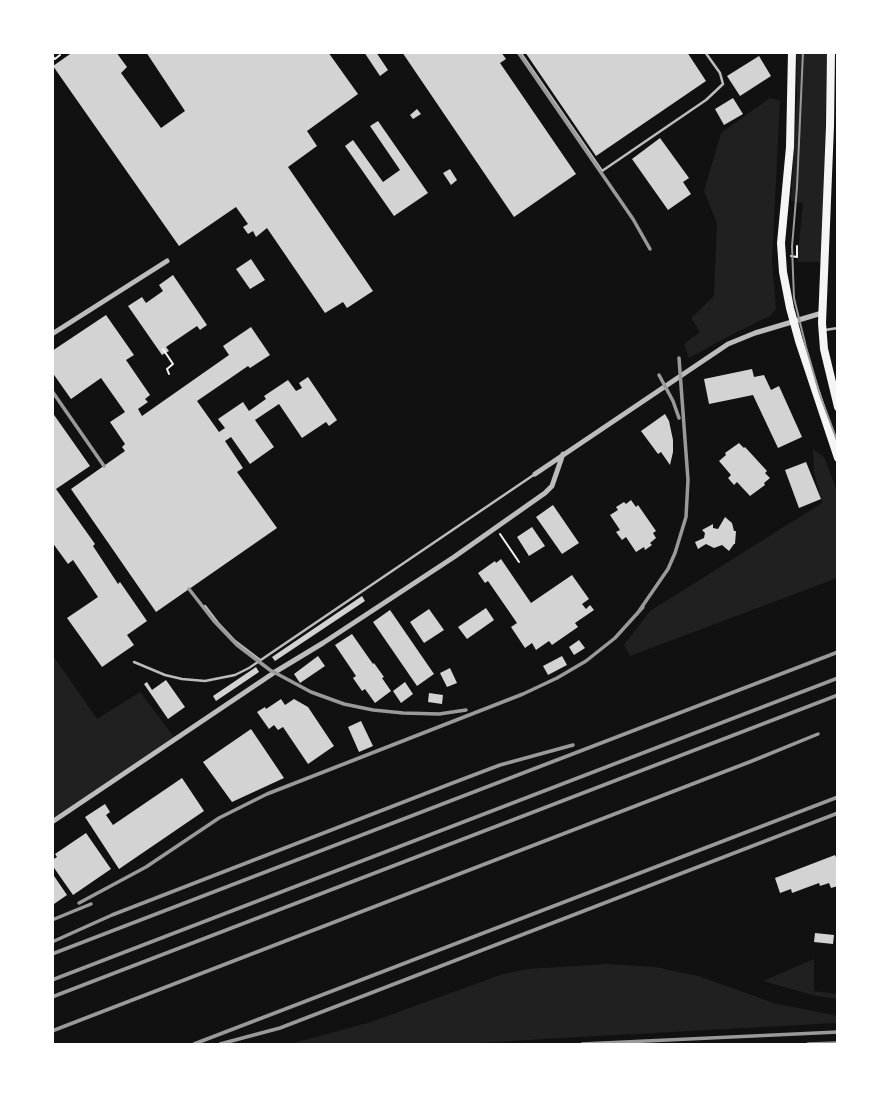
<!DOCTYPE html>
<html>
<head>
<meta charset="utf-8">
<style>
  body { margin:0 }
  #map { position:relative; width:890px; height:1097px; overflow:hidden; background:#111; font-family:"Titillium Web",sans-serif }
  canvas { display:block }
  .frame { position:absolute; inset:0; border:54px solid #fff; pointer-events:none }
</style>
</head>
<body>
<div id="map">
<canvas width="890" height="1097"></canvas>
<div class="frame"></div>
</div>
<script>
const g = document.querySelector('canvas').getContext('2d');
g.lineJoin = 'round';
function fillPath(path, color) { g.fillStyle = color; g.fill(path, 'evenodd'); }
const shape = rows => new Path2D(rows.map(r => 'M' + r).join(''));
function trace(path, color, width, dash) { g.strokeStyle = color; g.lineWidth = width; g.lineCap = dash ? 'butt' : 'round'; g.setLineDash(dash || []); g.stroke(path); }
const green = shape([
  [796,53,827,53,822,262,797,262,803,203,791,201,797,92],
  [770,98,780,101,772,261,776,309,770,316,731,335,689,358,684,344,700,332,691,318,714,296,717,223,704,191,721,133],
  [813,449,824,457,837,491,837,578,630,656,624,645,650,611,822,503,814,471],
  [52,654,97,719,140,692,174,737,52,819],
  [814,959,814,991,837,994,837,999,816,996,763,981],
  [608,964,655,967,698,976,774,1003,837,1016,837,1023,560,1038,464,1044,290,1044,371,1022,503,974,527,969]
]);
const building = shape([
  [73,52,116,52,127,67,121,73,161,128,185,111,146,52,328,52,358,94,307,131,317,146,288,167,373,291,347,308,343,302,325,313,267,228,256,237,253,231,248,234,243,227,248,224,236,207,179,246,53,66],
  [364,52,376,52,388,70,380,76],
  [402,52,501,52,506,59,500,63,576,174,514,217],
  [525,52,687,52,706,81,596,156],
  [759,56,771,76,740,96,727,76],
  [733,98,743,114,724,125,715,109],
  [417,109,421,114,413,119,410,115],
  [378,121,428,193,394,216,345,146,353,140,383,182,400,170,370,126],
  [660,138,689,178,683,182,691,194,668,210,632,159],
  [450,169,457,180,451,185,443,173],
  [251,259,265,280,250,289,236,269],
  [173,275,207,325,200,330,197,326,166,347,169,351,162,355,128,306,142,297,146,303,163,291,159,285],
  [106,315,134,355,126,360,150,395,145,399,148,402,138,409,142,416,229,355,223,346,251,327,270,355,250,368,248,366,197,401,219,432,225,428,218,419,243,402,249,411,266,399,264,396,288,380,296,391,302,388,299,383,308,377,337,420,329,426,326,422,302,438,279,404,255,420,274,447,250,464,231,437,225,441,243,468,237,472,277,528,156,612,71,489,125,451,122,447,125,444,110,422,125,412,101,378,71,399,52,372,52,351],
  [752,369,754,377,764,375,771,390,779,386,802,437,778,448,753,395,709,404,704,379],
  [52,412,90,466,56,489,95,544,93,546,118,584,120,582,147,621,127,635,134,645,102,667,67,618,98,597,73,560,68,564,52,542],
  [665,414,669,421,673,440,673,452,670,465,661,452,658,454,641,431],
  [739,443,744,448,745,447,767,471,765,473,770,478,764,483,765,485,750,496,737,482,734,485,728,478,731,475,719,461,726,455,725,453],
  [806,462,821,499,799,508,785,470],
  [631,500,636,507,638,505,656,531,653,533,656,538,650,543,652,545,645,550,644,547,636,552,626,537,622,540,616,532,620,530,610,515,618,510,616,507,624,502,626,504],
  [553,505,579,543,562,554,536,517],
  [725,517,732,523,734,531,736,531,735,544,734,544,729,551,722,545,714,548,706,544,698,549,695,542,704,538,705,533,702,530,713,524,713,528,718,529],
  [532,527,545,546,529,556,517,537],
  [501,559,531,603,572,575,589,599,582,604,586,609,590,605,594,610,575,623,578,627,552,645,549,641,536,650,532,643,525,648,511,627,517,623,488,581,485,583,478,573,495,561,496,563],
  [362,596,365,601,275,661,272,657],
  [486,608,494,620,467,639,458,627],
  [429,609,444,630,424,643,410,622],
  [390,610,434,674,417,686,373,622],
  [352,634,373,664,374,663,384,677,382,678,391,691,375,703,365,689,362,691,353,678,356,676,335,645],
  [579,640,585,648,574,655,569,647],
  [318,656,325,666,300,683,294,674],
  [562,656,567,665,548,675,543,666],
  [256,667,259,672,216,701,213,696],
  [450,668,457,683,447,687,440,673],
  [166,680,185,707,168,719,144,684,147,682,152,690],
  [405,682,413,694,401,703,393,691],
  [429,693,443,695,442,704,428,702],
  [281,699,285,705,294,699,308,707,334,746,308,764,283,727,278,730,274,725,269,729,257,712,265,707,266,709],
  [361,721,373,746,359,752,348,727],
  [251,729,284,778,232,802,203,762],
  [182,778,204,811,119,869,85,817,105,804,110,812,106,815,113,825],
  [86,833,111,869,73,895,52,865,52,860,57,857,55,854],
  [835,855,838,862,838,886,831,888,829,883,820,886,819,883,792,893,791,889,780,893,775,878],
  [52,873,67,895,54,904,52,901],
  [815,933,834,935,833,944,814,942]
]);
const path = shape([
  [52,56,55,59,60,55],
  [791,256,797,257,797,246],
  [163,349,173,364,167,369,169,374],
  [500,534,519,562]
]);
const service = shape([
  [520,52,602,171,706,100,723,84,720,73,705,52],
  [825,330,838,328],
  [205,606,218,623,235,641,260,660],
  [134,662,165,675,182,679,205,681,235,675,249,668,535,474]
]);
const minor = shape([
  [52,334,167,261],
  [535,474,728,344,755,333,822,313],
  [52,822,275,672,323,643,454,557,545,493,552,486,563,454]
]);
const secondary = shape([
  [792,52,790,147,781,243,783,272,790,308,799,341,838,458],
  [831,52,830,126,822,323,824,349,838,407]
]);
const tram = shape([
  [803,52,797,187,792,247,794,298,806,347,820,395,838,443]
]);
const rail = shape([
  [518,52,633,219,650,249],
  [659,375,673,401,679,418],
  [52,391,104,466],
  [189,589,214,621,237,645,270,670,311,692,344,704,373,710,403,713,439,714,466,710],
  [637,614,668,569,675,553,686,517,688,480,679,358],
  [79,903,146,867,219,818,267,794,523,694,557,678,586,661,615,638,643,607],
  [52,920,91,904],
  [52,942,112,915,450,784,500,765,573,745],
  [52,954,838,652],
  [52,980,838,678],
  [52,997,838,695],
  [52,1031,752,761,818,734],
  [194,1044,838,797],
  [220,1044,280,1028,838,813],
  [582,1044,838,1032],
  [808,1044,838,1043]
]);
fillPath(green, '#202020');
fillPath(building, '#d3d3d3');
trace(path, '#f5f5f5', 2);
trace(service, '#bcbcbc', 2.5);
trace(minor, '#bcbcbc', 5);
trace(secondary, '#f5f5f5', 8);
trace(tram, '#9a9a9a', 2);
trace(rail, '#9a9a9a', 3.5);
</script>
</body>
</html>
